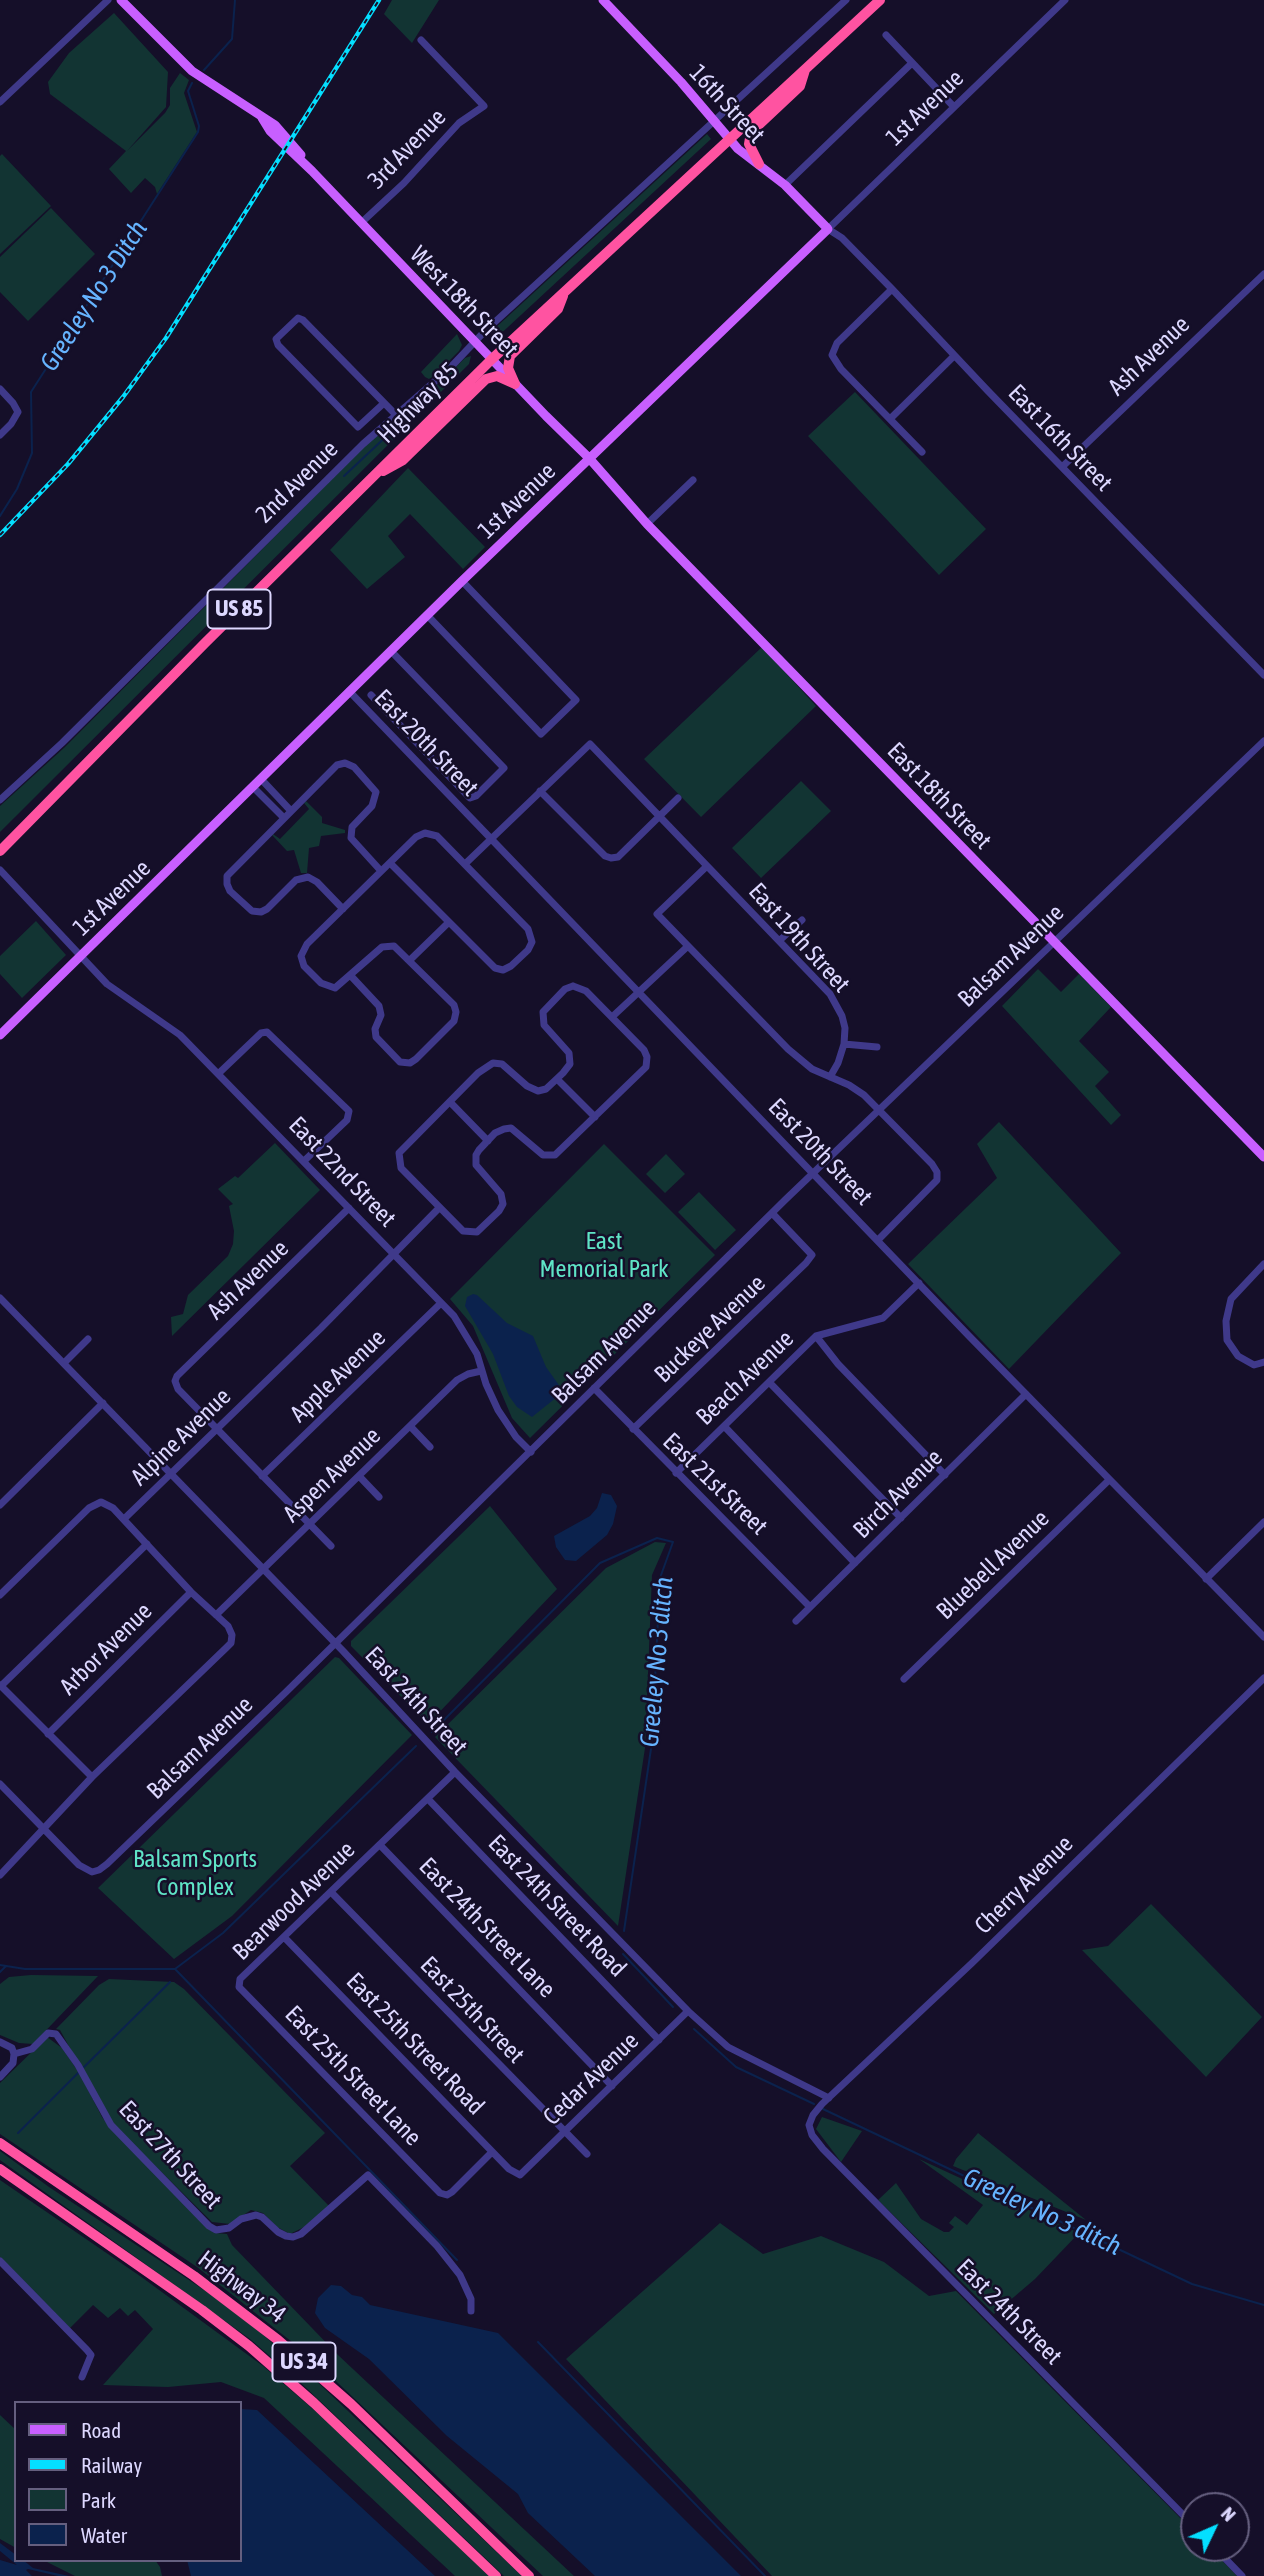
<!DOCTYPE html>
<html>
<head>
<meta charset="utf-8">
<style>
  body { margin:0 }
  #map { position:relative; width:1264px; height:2576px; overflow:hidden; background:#150f29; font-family:"Asap Condensed",sans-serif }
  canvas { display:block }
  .legend { position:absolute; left:14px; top:2401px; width:228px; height:161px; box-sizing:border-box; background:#150f29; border:2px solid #655f7f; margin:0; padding:9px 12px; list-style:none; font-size:21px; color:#ddd8ff }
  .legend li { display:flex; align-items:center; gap:14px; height:35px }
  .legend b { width:35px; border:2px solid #655f7f }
  .north { position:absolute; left:1180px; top:2492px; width:70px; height:70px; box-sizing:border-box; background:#150f29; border:2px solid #655f7f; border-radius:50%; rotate:46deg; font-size:19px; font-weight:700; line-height:28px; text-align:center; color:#ddd8ff }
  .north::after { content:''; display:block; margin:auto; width:24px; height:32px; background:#04dfff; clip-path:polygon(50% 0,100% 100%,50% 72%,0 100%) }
</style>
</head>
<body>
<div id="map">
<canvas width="1264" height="2576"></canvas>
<ul class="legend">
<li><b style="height:9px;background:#c85fff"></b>Road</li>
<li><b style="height:9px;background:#04dfff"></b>Railway</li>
<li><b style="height:19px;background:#123433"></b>Park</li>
<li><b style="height:19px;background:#0b224d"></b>Water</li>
</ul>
<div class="north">N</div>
</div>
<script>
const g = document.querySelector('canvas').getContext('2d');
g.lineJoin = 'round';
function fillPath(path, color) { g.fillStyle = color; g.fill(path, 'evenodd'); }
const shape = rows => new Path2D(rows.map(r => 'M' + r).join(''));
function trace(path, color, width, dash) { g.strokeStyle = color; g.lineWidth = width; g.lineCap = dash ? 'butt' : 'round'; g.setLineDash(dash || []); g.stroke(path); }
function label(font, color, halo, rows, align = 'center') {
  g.font = font + ' "Asap Condensed",sans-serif'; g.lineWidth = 5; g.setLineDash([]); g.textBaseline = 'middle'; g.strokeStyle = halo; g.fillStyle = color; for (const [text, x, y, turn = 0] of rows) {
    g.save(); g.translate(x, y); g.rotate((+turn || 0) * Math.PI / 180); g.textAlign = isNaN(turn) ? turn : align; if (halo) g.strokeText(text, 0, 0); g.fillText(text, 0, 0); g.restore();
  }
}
const green = shape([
  [392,0,439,0,412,43,384,14],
  [114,13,168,72,166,107,127,151,165,113,170,105,170,88,180,73,189,80,184,93,197,132,157,194,155,187,145,178,131,193,109,169,126,151,50,94,48,82,69,53],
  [707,134,711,139,494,340,491,339,490,336,493,330],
  [2,154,51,206,0,254,0,156],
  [51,208,95,254,28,321,0,292,0,257],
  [457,334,462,345,459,351,435,375,429,379,425,377,421,372],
  [471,356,469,364,0,832,0,806,65,747,365,446,447,376,465,358],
  [855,392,986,529,939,575,808,436],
  [408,468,485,547,463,569,410,514,388,536,405,557,367,589,330,550],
  [762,647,816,706,701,817,644,759],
  [801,781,831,811,761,878,732,848],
  [306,801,322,817,322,823,345,830,345,833,321,836,319,846,309,848,307,873,301,873,294,850,287,851,272,835,273,834,280,839,309,809,304,803],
  [36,921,66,955,22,998,0,974,0,956],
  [1038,969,1061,992,1079,974,1111,1007,1079,1041,1109,1072,1095,1086,1121,1115,1111,1125,1002,1006],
  [999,1122,1121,1253,1009,1369,908,1264,997,1178,977,1144],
  [275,1143,320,1190,172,1336,171,1317,183,1314,188,1295,228,1256,233,1244,234,1231,229,1206,233,1204,218,1189,235,1176,238,1178],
  [604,1144,715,1255,530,1438,512,1418,473,1326,450,1299],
  [666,1154,685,1174,665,1193,646,1174],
  [699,1192,736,1230,715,1250,678,1212],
  [490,1506,557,1589,428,1724,351,1646,351,1641],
  [655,1542,666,1543,652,1575,645,1748,618,1926,435,1737,606,1568],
  [335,1657,339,1658,412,1735,232,1916,174,1959,98,1888],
  [1151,1904,1262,2017,1206,2077,1082,1950,1108,1946],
  [31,1975,98,1976,33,2044,19,2043,0,2035,0,1984,9,1977],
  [109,1979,174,1982,184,1989,325,2133,290,2166,329,2206,304,2227,290,2234,277,2227,263,2213,251,2210,230,2224,212,2222,119,2130,107,2116,60,2030,56,2029,99,1985],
  [47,2037,62,2048,80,2074,102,2117,114,2132,215,2233,227,2234,232,2245,338,2355,574,2576,543,2576,306,2353,197,2267,0,2134,0,2083],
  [822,2117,862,2131,841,2162,816,2129],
  [978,2133,1086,2220,953,2166,956,2159],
  [0,2151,49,2187,210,2294,256,2329,310,2375,522,2576,504,2576,301,2383,250,2339,0,2160],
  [919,2159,1079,2233,1035,2279,994,2314,878,2200,896,2183,921,2219,944,2232,949,2232,954,2227,949,2223,955,2216,967,2225,983,2205],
  [0,2180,140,2276,263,2366,335,2428,489,2576,455,2576,264,2398,221,2382,168,2387,103,2385,153,2329,135,2310,128,2316,120,2308,108,2318,93,2305,70,2328,0,2257],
  [720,2223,763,2254,821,2236,884,2262,929,2296,956,2291,1194,2532,1194,2548,1210,2548,1237,2576,772,2576,566,2359],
  [0,2415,16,2430,16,2548,0,2539],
  [43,2560,155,2560,160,2567,162,2576,75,2576]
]);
const water = shape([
  [473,1294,477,1295,507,1323,533,1336,546,1367,561,1388,562,1393,532,1417,517,1407,509,1396,493,1354,465,1306,467,1297],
  [602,1493,611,1495,617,1506,613,1524,607,1535,576,1561,565,1560,556,1547,554,1536,590,1516,597,1508],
  [331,2285,341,2286,352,2295,362,2297,370,2305,498,2333,741,2576,595,2576,528,2513,518,2494,447,2436,369,2359,325,2328,315,2313,318,2298],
  [240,2409,257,2410,435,2576,191,2576,187,2560,240,2560],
  [0,2543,16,2555,16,2560,23,2560,33,2568,69,2576,58,2576,28,2569,26,2570,32,2576,0,2576,0,2560,17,2565,0,2551]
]);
const stream = shape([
  [204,70,232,39,235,0],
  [344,476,423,402],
  [0,516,17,489,32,453,31,392,198,132,199,126,188,91,192,83],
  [432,1732,600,1563,657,1538,673,1542,660,1578,652,1742,624,1931],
  [623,1954,673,2007],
  [0,1965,25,1969,175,1969,223,1933,416,1746],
  [176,1970,457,2260],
  [0,1972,6,1966],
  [694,2029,736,2067,814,2104],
  [84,2067,170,1982],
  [823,2109,1192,2284,1264,2305],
  [18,2133,78,2073],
  [538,2342,765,2576]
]);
const minor = shape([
  [1065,0,828,229,842,238,892,289,988,391,1264,675],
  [886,35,954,107],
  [0,102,108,0],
  [785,185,912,63],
  [361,223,404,183,459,123,484,106,421,40],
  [892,289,837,343,832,355,841,369,922,452],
  [0,389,13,403,18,412,11,424,0,435],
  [384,403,358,427,278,345,276,339,298,318,303,320,396,415],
  [890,419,954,356],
  [1062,467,1264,274],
  [647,524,693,480],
  [427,615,541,734,576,700,462,581],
  [349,691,970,1337,1264,1637],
  [371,695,470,798,476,796,504,768,391,651],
  [261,779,291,811],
  [253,787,284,818],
  [540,791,605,856,611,858,618,857,678,798],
  [0,800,62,743,363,444,449,369,484,332,846,0],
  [465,864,590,744,830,994,842,1016,845,1028,844,1044,838,1063,830,1077],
  [707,866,657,914,788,1049,812,1069,849,1085,864,1095,932,1164,937,1172,937,1180,878,1240],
  [0,870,107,984,180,1035,454,1316,477,1354,486,1384,498,1410,516,1437,531,1452],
  [343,909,317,882,308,877,296,880,267,909,261,912,252,911,230,891,227,884,227,876,337,765,345,763,354,767,376,792,372,806,352,827,351,838,381,871],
  [779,941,802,920],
  [410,960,448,923],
  [351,976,379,1006,381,1015,375,1029,376,1037,400,1062,410,1063,416,1059,454,1021,456,1012,454,1005,394,946,382,947,335,988,321,983,304,966,301,956,307,944,416,837,425,833,437,836,528,929,532,942,528,950,511,966,503,970,495,968,390,863],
  [573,986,586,991,644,1050,647,1057,646,1067,555,1155,543,1155,511,1128,504,1129,495,1133,479,1150,476,1155,476,1165,501,1194,503,1204,499,1211,477,1232,463,1231,401,1168,399,1153,478,1073,493,1063,502,1064,527,1086,538,1091,546,1089,563,1073,570,1064,569,1053,544,1025,543,1012,565,989,573,986],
  [612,1017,688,946],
  [844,1044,877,1047],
  [218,1074,261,1033,267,1032,349,1111,347,1120,304,1161],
  [557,1079,595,1117],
  [450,1102,488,1141],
  [1264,1264,1231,1299,1226,1321,1227,1340,1238,1356,1254,1365,1264,1362],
  [0,1298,343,1651,455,1772,688,2011,728,2047,829,2098],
  [816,1336,838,1364,945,1475],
  [64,1363,88,1339],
  [769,1382,901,1518],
  [594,1388,810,1607],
  [410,1426,430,1447],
  [724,1426,855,1563],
  [633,1429,806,1263,812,1255,772,1213],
  [676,1473,816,1336,883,1318,919,1283],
  [262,1476,441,1303],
  [359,1476,379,1497],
  [0,1505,103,1403],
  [124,1519,321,1328,439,1208],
  [331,1546,178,1389,175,1381,177,1376,349,1208],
  [1206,1579,1264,1522],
  [0,1595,89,1508,101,1502,113,1508,191,1592,228,1626,232,1635,231,1643,226,1648,92,1777,0,1875],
  [216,1615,457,1380,468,1374,481,1371],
  [796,1621,1026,1394],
  [904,1679,1109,1480],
  [0,1685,92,1777],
  [1,1686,147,1544],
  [48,1734,191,1592],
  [455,1772,240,1979,239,1987,440,2193,447,2195,452,2192,492,2152],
  [0,1784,79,1865,92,1872,99,1870,107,1864,286,1692,785,1200,1264,741],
  [428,1799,659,2040],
  [380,1845,612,2086],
  [331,1892,587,2154],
  [284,1937,509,2169,520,2175,688,2011],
  [0,2042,12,2048,14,2054],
  [14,2054,32,2049,48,2033,56,2034,78,2065,111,2125,209,2226,216,2230,229,2228,241,2219,256,2215,262,2217,278,2232,286,2236,293,2237,301,2234,368,2175,437,2246,460,2275,471,2299,471,2311],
  [0,2077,13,2063,14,2054],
  [0,2261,87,2350,91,2355,82,2377],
  [1194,2526,823,2149,812,2135,809,2125,813,2115,822,2104,972,1963,1264,1678],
  [1215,2548,1242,2576]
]);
const major = shape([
  [121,0,192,71,275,125,301,155],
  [262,118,270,131,312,171,546,416,589,458,647,524,1264,1157],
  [0,1035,462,581,828,229,785,185,738,149,681,82,603,0]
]);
const highway = shape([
  [759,164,749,144,751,132,800,86,805,70],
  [515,384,508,368,510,356,558,309,563,296],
  [383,471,403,460,486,379,497,376,515,384],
  [0,851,205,643,492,359,880,0],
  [0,2143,194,2276,278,2340,351,2404,529,2576],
  [0,2169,202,2310,249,2346,314,2403,496,2576]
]);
const rail = shape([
  [0,535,68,464,123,397,166,338,379,0]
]);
const shields = [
  [239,609,63],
  [304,2362,63]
];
const shieldNames = [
  ["US 85",239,609],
  ["US 34",304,2362]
];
const streetNames = [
  ["16th Street",727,104,47],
  ["1st Avenue",925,108,-44],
  ["3rd Avenue",407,149,-46],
  ["West 18th Street",464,302,46],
  ["Ash Avenue",1149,356,-44],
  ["Highway 85",418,403,-45],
  ["East 16th Street",1060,438,46],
  ["2nd Avenue",297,482,-45],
  ["1st Avenue",517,501,-44],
  ["East 20th Street",426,743,46],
  ["East 18th Street",939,796,46],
  ["1st Avenue",112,898,-44],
  ["East 19th Street",799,938,48],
  ["Balsam Avenue",1011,956,-44],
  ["East 20th Street",820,1152,46],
  ["East 22nd Street",342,1172,46],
  ["Ash Avenue",248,1280,-44],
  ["Buckeye Avenue",710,1329,-44],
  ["Balsam Avenue",604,1352,-45],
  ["Apple Avenue",338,1376,-44],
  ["Beach Avenue",745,1378,-44],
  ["Alpine Avenue",181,1437,-44],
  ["Aspen Avenue",332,1475,-44],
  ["East 21st Street",715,1484,44],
  ["Birch Avenue",898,1494,-45],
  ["Bluebell Avenue",993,1565,-44],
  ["Arbor Avenue",106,1649,-45],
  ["East 24th Street",416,1701,47],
  ["Balsam Avenue",200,1748,-44],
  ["Cherry Avenue",1024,1885,-45],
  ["Bearwood Avenue",294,1901,-44],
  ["East 24th Street Road",557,1906,46],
  ["East 24th Street Lane",487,1928,46],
  ["East 25th Street",472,2010,46],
  ["East 25th Street Road",415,2044,46],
  ["East 25th Street Lane",353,2076,46],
  ["Cedar Avenue",591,2079,-44],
  ["East 27th Street",170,2155,47],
  ["Highway 34",242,2287,37],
  ["East 24th Street",1009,2312,45]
];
const parkNames = [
  ["East",604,1241],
  ["Memorial Park",604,1269],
  ["Balsam Sports",195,1859],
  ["Complex",195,1887]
];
const waterNames = [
  ["Greeley No 3 Ditch",94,296,-57],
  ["Greeley No 3 ditch",657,1662,-85],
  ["Greeley No 3 ditch",1042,2212,25]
];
fillPath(green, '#123433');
fillPath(water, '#0b224d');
trace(stream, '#0b224d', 2);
trace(minor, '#3f398a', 7);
trace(major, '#c85fff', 9);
trace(highway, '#ff53a1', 10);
trace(rail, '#04dfff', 4.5);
trace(rail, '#150f29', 2, [5]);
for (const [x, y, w] of shields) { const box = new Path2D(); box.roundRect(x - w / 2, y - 19.5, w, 39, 5); g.fillStyle = '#150f29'; g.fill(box); trace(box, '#ddd8ff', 2); }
label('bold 23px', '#ddd8ff', null, shieldNames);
label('24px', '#ddd8ff', '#150f29', streetNames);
label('24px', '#5fe4c6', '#150f29', parkNames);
label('italic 26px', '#66b4ff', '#150f29', waterNames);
</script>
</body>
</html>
